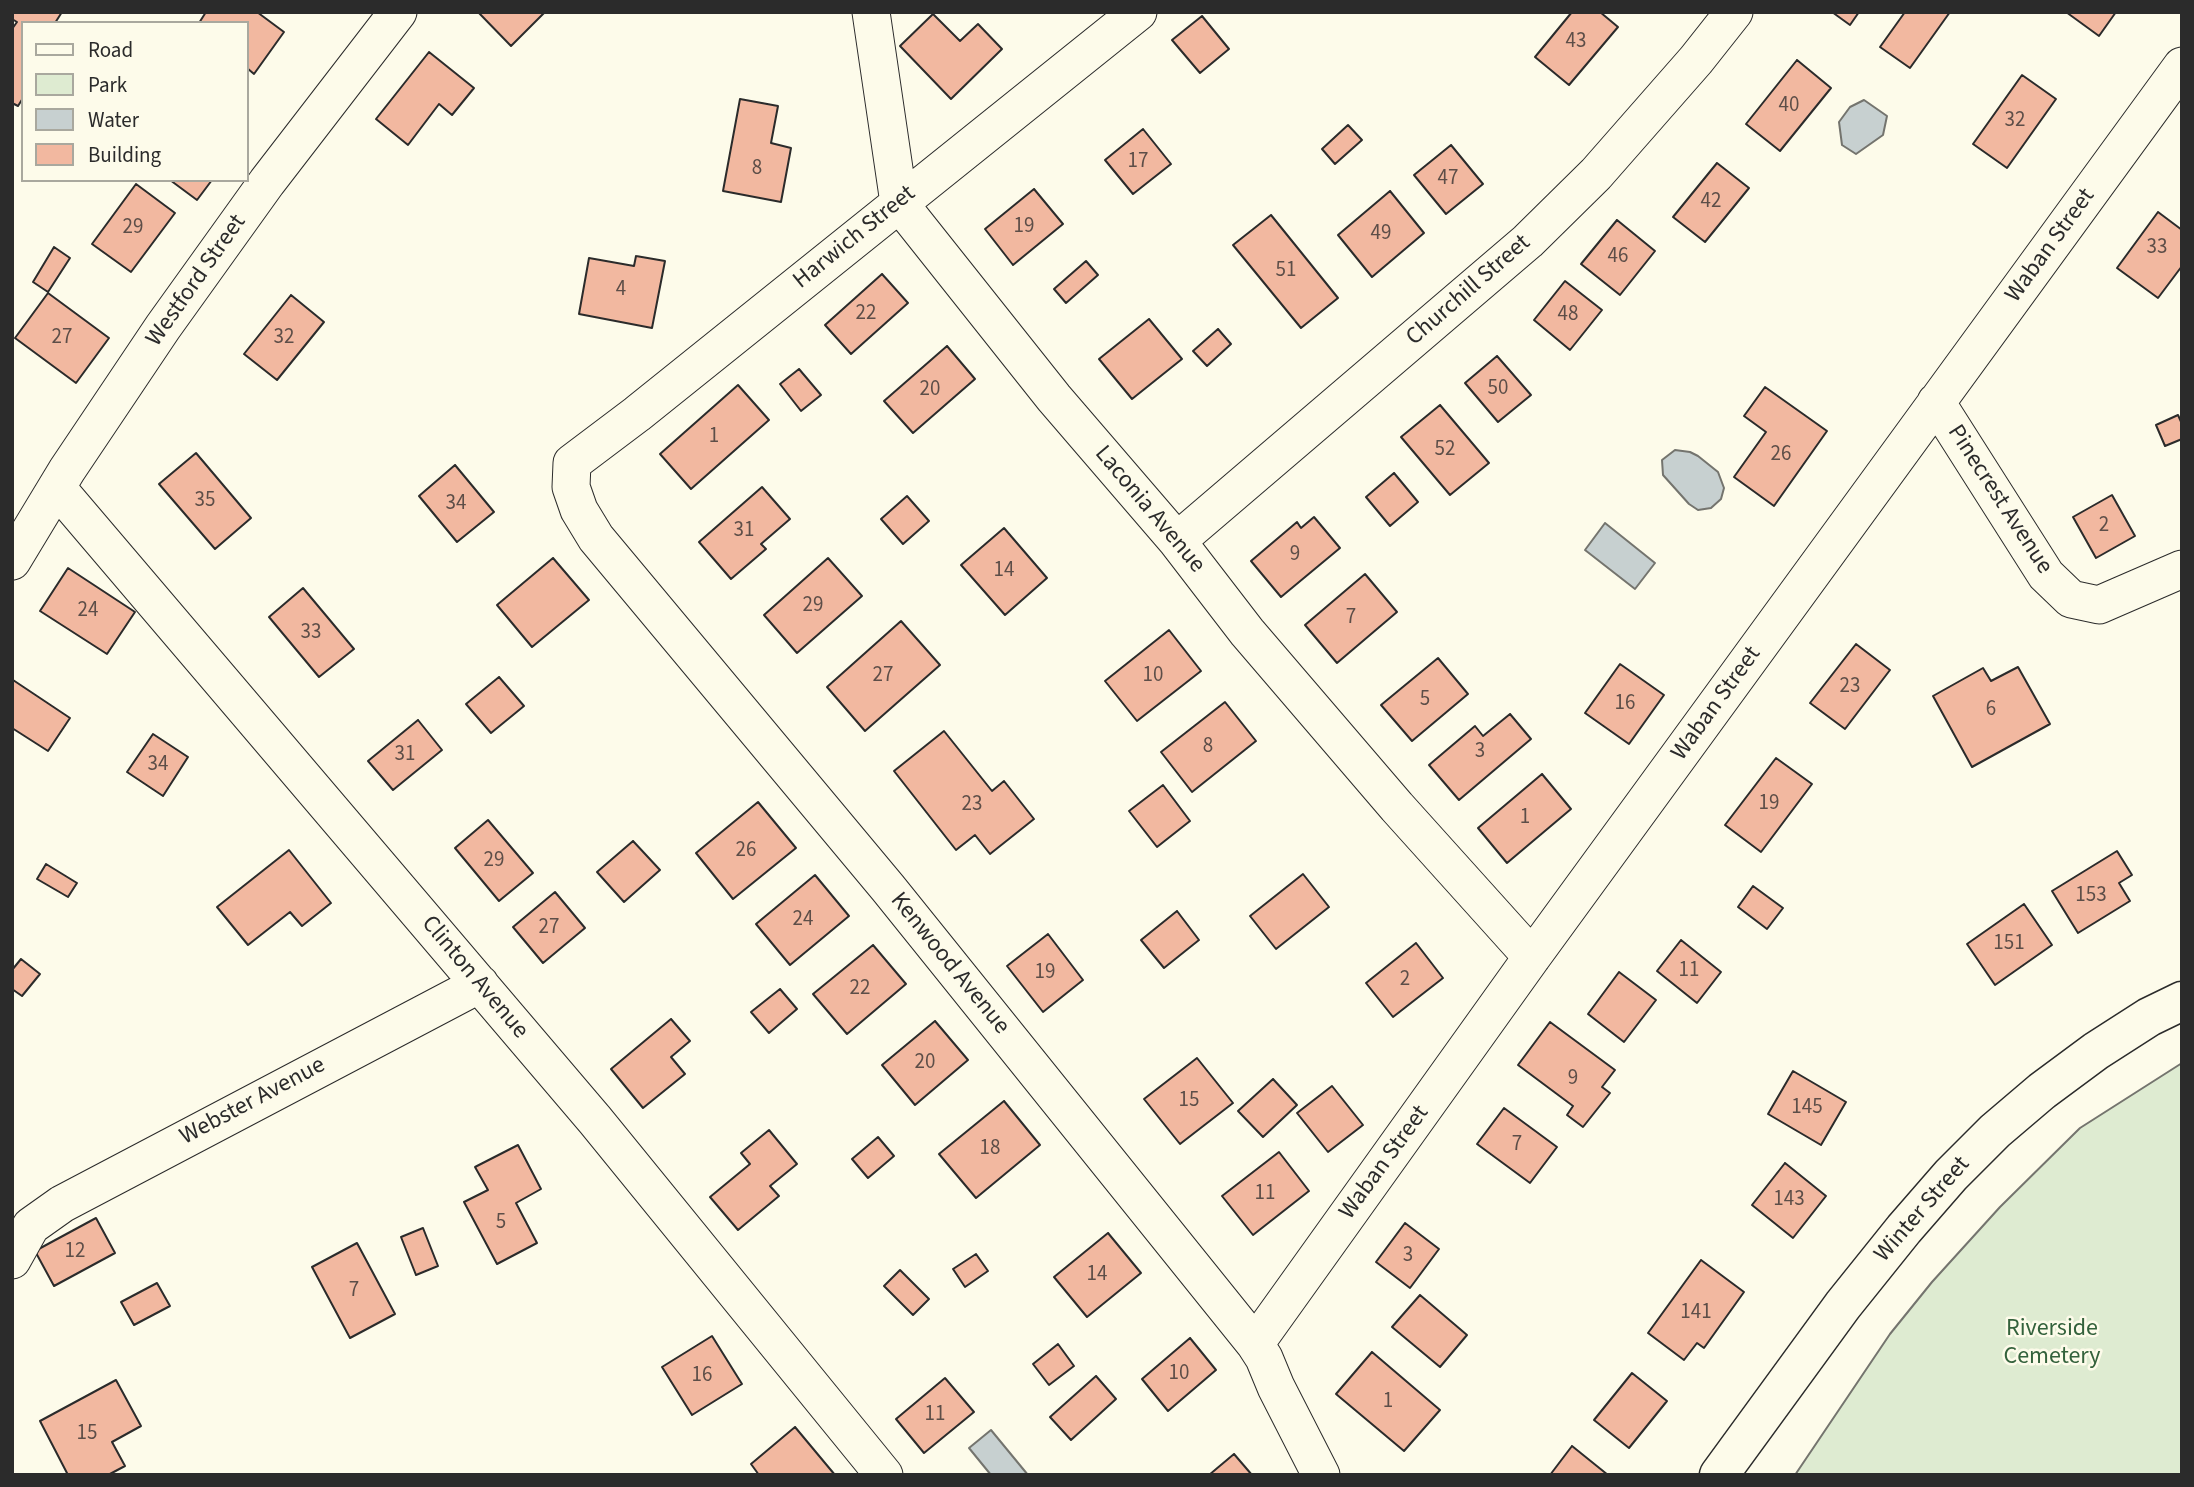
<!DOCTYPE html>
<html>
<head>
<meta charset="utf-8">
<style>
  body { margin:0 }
  #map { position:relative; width:2194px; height:1487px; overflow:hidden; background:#fdfbea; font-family:"Source Sans 3",sans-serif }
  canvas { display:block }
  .frame { position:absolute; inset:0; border:14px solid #2b2b2b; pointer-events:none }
  .legend { position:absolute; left:21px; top:21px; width:228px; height:161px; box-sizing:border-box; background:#fdfbea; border:2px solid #a9a89e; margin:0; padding:9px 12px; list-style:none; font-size:21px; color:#2b2b2b }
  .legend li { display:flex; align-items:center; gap:14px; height:35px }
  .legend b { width:35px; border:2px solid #a9a89e }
</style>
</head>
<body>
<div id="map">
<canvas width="2194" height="1487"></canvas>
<div class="frame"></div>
<ul class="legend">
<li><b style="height:9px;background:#fdfbea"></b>Road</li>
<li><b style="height:19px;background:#deebd1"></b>Park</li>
<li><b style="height:19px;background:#c7d0d0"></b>Water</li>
<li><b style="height:19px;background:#f2b8a0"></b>Building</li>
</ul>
</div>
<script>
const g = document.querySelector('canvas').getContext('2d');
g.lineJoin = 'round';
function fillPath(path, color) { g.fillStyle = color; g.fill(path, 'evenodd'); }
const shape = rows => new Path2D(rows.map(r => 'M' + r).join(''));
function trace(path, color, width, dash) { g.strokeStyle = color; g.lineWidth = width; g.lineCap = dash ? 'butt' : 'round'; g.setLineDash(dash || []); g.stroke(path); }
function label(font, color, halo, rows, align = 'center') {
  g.font = font + ' "Source Sans 3",sans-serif'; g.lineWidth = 5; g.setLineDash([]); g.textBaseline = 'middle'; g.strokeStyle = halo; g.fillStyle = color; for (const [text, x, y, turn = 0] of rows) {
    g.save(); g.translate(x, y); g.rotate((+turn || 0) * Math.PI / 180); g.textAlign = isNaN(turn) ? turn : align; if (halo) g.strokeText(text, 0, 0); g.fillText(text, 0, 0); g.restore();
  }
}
const green = shape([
  [2182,1063,2182,1475,1795,1475,1890,1334,1932,1282,2000,1207,2080,1128,2182,1063]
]);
const water = shape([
  [1864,100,1887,116,1883,135,1856,154,1842,145,1839,122,1850,107,1864,100],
  [1675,450,1690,452,1698,456,1718,472,1724,488,1721,499,1711,508,1698,510,1689,504,1663,475,1662,460,1675,450],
  [1605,523,1655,563,1635,589,1585,550,1605,523],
  [991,1430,1028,1475,991,1475,969,1448,991,1430]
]);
const building = shape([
  [12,12,62,12,55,23,23,23,23,98,18,106,12,103,12,29,17,22,12,19,12,12],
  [206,12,257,12,284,32,254,74,247,68,247,23,199,23,206,12],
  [478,12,545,12,511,46,478,12],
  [1572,12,1600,12,1618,27,1569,85,1535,57,1572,12],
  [1832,12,1859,12,1850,25,1832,12],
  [1905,12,1950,12,1910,68,1880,47,1905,12],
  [2066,12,2116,12,2099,36,2066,12],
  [933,14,960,41,978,24,1002,49,951,99,900,46,933,14],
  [1202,16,1229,49,1200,73,1172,40,1202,16],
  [429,52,474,88,452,115,439,104,408,145,376,119,429,52],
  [1797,60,1831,88,1780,151,1746,124,1797,60],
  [2022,75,2056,99,2007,168,1973,144,2022,75],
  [740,99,778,106,771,143,791,148,781,202,723,191,740,99],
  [1348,125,1362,140,1335,164,1322,149,1348,125],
  [1143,129,1171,164,1133,194,1105,160,1143,129],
  [1451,145,1483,184,1446,214,1414,175,1451,145],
  [1717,163,1749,188,1705,242,1673,217,1717,163],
  [170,180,212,180,197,200,170,180],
  [136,184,175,213,131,272,92,244,136,184],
  [1034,189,1063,224,1013,265,985,229,1034,189],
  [1390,191,1424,233,1372,277,1338,235,1390,191],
  [2158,212,2182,230,2182,266,2158,298,2117,268,2158,212],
  [1271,215,1338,298,1301,328,1233,245,1271,215],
  [1617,220,1655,251,1620,295,1581,264,1617,220],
  [54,247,70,258,48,292,33,282,54,247],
  [636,256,665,261,652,328,579,314,589,258,634,266,636,256],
  [1086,261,1098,275,1066,303,1054,289,1086,261],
  [882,274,908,303,851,354,825,325,882,274],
  [1565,281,1602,310,1570,350,1534,320,1565,281],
  [48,293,109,338,76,383,15,338,48,293],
  [291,295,324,322,277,380,244,354,291,295],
  [1149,319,1182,359,1132,399,1099,359,1149,319],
  [1218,329,1231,344,1207,366,1193,351,1218,329],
  [947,346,975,379,913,433,884,401,947,346],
  [1497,356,1531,395,1498,422,1465,383,1497,356],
  [799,369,821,395,801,411,780,384,799,369],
  [738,385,769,420,691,489,660,454,738,385],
  [1765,387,1827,431,1774,506,1734,477,1766,432,1744,416,1765,387],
  [1440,405,1489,463,1450,495,1401,437,1440,405],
  [2178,415,2182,424,2182,439,2165,446,2156,425,2178,415],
  [196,453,251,518,215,549,159,484,196,453],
  [455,465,494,512,457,542,419,496,455,465],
  [1394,473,1418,502,1390,526,1366,497,1394,473],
  [762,487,790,519,761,544,766,549,731,579,699,542,762,487],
  [2112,495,2135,536,2096,558,2073,517,2112,495],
  [907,496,929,521,903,544,881,519,907,496],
  [1314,517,1340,548,1281,597,1251,561,1297,522,1301,528,1314,517],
  [1004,528,1047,578,1005,615,961,565,1004,528],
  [553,558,589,600,532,647,497,605,553,558],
  [828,558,862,596,797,653,764,615,828,558],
  [68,568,135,612,107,654,40,611,68,568],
  [1365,574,1397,612,1337,663,1305,625,1365,574],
  [303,588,354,649,319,677,269,617,303,588],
  [901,621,940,665,865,731,827,687,901,621],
  [1169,630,1201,671,1137,721,1105,681,1169,630],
  [1856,644,1890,670,1845,729,1810,703,1856,644],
  [1438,658,1468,694,1412,741,1381,705,1438,658],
  [1620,664,1664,695,1629,744,1585,713,1620,664],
  [2018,667,2050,724,1972,767,1933,696,1983,668,1991,681,2018,667],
  [499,677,524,706,491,733,466,704,499,677],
  [13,680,70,718,48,751,12,728,13,680],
  [1225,702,1256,741,1192,792,1161,752,1225,702],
  [1510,714,1531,739,1459,800,1429,765,1475,726,1483,736,1510,714],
  [418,720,442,750,393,790,368,761,418,720],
  [944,731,992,791,1004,781,1034,819,990,854,975,835,956,850,894,771,944,731],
  [153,734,188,757,163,796,127,772,153,734],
  [1776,758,1812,784,1761,852,1725,825,1776,758],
  [1542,774,1571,809,1507,863,1478,828,1542,774],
  [1163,785,1190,821,1157,847,1129,811,1163,785],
  [758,802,796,848,733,899,696,853,758,802],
  [488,820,533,873,499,901,455,848,488,820],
  [633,841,660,870,624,902,597,872,633,841],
  [289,850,331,903,302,926,290,912,248,945,217,907,289,850],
  [2117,851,2132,875,2119,883,2130,901,2078,933,2052,891,2117,851],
  [46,864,77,883,68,897,37,879,46,864],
  [1303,874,1329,907,1276,949,1250,916,1303,874],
  [815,875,849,916,790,965,756,924,815,875],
  [1753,886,1783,908,1767,929,1738,907,1753,886],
  [555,892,585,928,543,963,513,927,555,892],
  [2024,904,2052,945,1995,985,1967,944,2024,904],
  [1177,911,1199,940,1164,968,1141,940,1177,911],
  [1048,934,1083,980,1043,1012,1007,966,1048,934],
  [1681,940,1721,972,1697,1003,1657,971,1681,940],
  [1416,943,1443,978,1393,1017,1366,983,1416,943],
  [873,945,906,984,847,1034,813,994,873,945],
  [21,959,40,974,22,996,12,989,12,970,21,959],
  [1619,972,1656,1000,1624,1042,1588,1014,1619,972],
  [780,989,797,1009,769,1033,751,1012,780,989],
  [671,1019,690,1041,671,1057,685,1074,643,1108,611,1069,671,1019],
  [935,1021,968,1060,915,1105,882,1065,935,1021],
  [1550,1022,1615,1070,1602,1087,1610,1093,1583,1127,1567,1115,1573,1106,1518,1065,1550,1022],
  [1197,1058,1233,1103,1180,1144,1144,1099,1197,1058],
  [1793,1071,1846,1102,1821,1145,1768,1114,1793,1071],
  [1273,1079,1297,1105,1263,1137,1238,1111,1273,1079],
  [1332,1086,1363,1125,1328,1152,1297,1113,1332,1086],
  [1004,1101,1040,1145,976,1198,939,1154,1004,1101],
  [1504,1108,1557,1147,1530,1183,1477,1144,1504,1108],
  [769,1130,797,1164,770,1186,779,1196,738,1230,710,1197,750,1164,741,1153,769,1130],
  [878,1137,894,1156,868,1178,852,1159,878,1137],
  [518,1145,541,1189,516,1203,537,1243,497,1264,464,1202,488,1190,475,1167,518,1145],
  [1279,1152,1309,1191,1253,1235,1222,1196,1279,1152],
  [1785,1163,1826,1196,1793,1238,1752,1205,1785,1163],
  [96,1218,115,1253,54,1286,35,1251,96,1218],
  [1405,1223,1439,1249,1410,1288,1376,1262,1405,1223],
  [423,1228,438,1266,416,1275,401,1237,423,1228],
  [1108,1233,1141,1273,1087,1317,1054,1277,1108,1233],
  [357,1243,395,1314,350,1338,312,1267,357,1243],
  [976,1254,988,1271,965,1287,953,1269,976,1254],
  [1701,1260,1744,1292,1704,1348,1697,1343,1684,1360,1648,1333,1701,1260],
  [900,1270,929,1299,913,1315,884,1286,900,1270],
  [157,1283,170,1306,134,1325,121,1302,157,1283],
  [1420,1295,1467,1335,1440,1367,1392,1327,1420,1295],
  [712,1336,742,1384,692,1415,662,1367,712,1336],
  [1190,1338,1216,1370,1168,1411,1142,1379,1190,1338],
  [1058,1344,1074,1366,1049,1385,1033,1364,1058,1344],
  [1372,1352,1440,1410,1404,1451,1336,1394,1372,1352],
  [1632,1373,1667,1401,1629,1448,1594,1420,1632,1373],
  [1096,1376,1116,1399,1071,1440,1050,1417,1096,1376],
  [945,1378,974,1412,924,1453,896,1419,945,1378],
  [116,1380,141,1426,112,1442,125,1466,108,1475,68,1475,40,1421,116,1380],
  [795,1427,835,1475,759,1475,751,1464,795,1427],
  [1572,1446,1608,1475,1550,1475,1572,1446],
  [1234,1454,1252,1475,1209,1475,1234,1454]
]);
const minor = shape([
  [871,12,899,203,1054,398,1177,541,1247,632,1397,807,1532,957],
  [1138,12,637,414,572,463,571,487,579,510,596,538,888,888,1255,1344,1264,1358,1276,1387,1321,1475],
  [1936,402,2046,575,2071,599,2099,605,2182,569],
  [57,488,595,1120,884,1475],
  [1177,541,1528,241,1596,174,1696,60,1734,12],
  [12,561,67,470,163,327,267,182,398,12],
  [12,1260,31,1226,62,1204,480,984],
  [1255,1344,1532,957,2182,66]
]);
const primary = shape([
  [1719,1475,1843,1305,1904,1229,1951,1175,1995,1131,2042,1091,2096,1051,2149,1017,2182,1001]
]);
const numberNames = [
  ["43",1576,42],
  ["40",1789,106],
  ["32",2015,121],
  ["17",1138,162],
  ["8",757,169],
  ["47",1448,179],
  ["42",1711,202],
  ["19",1024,227],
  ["29",133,228],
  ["49",1381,234],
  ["33",2157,248],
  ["46",1618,257],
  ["51",1286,271],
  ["4",621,290],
  ["22",866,314],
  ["48",1568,315],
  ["27",62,338],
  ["32",284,338],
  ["50",1498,389],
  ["20",930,390],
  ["1",714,437],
  ["52",1445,450],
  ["26",1781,455],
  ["35",205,501],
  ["34",456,504],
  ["2",2104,526],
  ["31",744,531],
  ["9",1295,555],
  ["14",1004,571],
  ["29",813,606],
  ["24",88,611],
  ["7",1351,618],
  ["33",311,633],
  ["27",883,676],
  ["10",1153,676],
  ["23",1850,687],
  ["5",1425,700],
  ["16",1625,704],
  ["6",1991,710],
  ["8",1208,747],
  ["3",1480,752],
  ["31",405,755],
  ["34",158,765],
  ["19",1769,804],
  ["23",972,805],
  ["1",1525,818],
  ["26",746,851],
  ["29",494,861],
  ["153",2091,896],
  ["24",803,920],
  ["27",549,928],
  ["151",2009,944],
  ["11",1689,971],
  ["19",1045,973],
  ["2",1405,980],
  ["22",860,989],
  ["20",925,1063],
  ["9",1573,1079],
  ["15",1189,1101],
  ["145",1807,1108],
  ["7",1517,1145],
  ["18",990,1149],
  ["11",1265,1194],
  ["143",1789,1200],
  ["5",501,1223],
  ["12",75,1252],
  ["3",1408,1256],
  ["14",1097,1275],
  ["7",354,1291],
  ["141",1696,1313],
  ["10",1179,1374],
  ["16",702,1376],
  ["1",1388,1402],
  ["11",935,1415],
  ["15",87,1434]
];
const streetNames = [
  ["Harwich Street",855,238,-39],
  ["Waban Street",2051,246,-54],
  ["Westford Street",197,281,-55],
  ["Churchill Street",1469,291,-41],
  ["Pinecrest Avenue",1999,500,57],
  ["Laconia Avenue",1149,510,50],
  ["Waban Street",1717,704,-54],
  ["Kenwood Avenue",949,964,51],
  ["Clinton Avenue",474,978,50],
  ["Webster Avenue",253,1102,-28],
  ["Waban Street",1385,1163,-54],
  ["Winter Street",1923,1210,-49]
];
const parkNames = [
  ["Riverside",2052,1330],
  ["Cemetery",2052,1358]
];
fillPath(green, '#deebd1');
trace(green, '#74746e', 2);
fillPath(water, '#c7d0d0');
trace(water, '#74746e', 2);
fillPath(building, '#f2b8a0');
trace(building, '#2b2b2b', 2);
trace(minor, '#2b2b2b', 39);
trace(primary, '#2b2b2b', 41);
trace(minor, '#fdfbea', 37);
trace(primary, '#fdfbea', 38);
label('21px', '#5d4e48', null, numberNames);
label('24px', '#2b2b2b', '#fdfbea', streetNames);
label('24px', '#34623c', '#fdfbea', parkNames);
</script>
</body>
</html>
